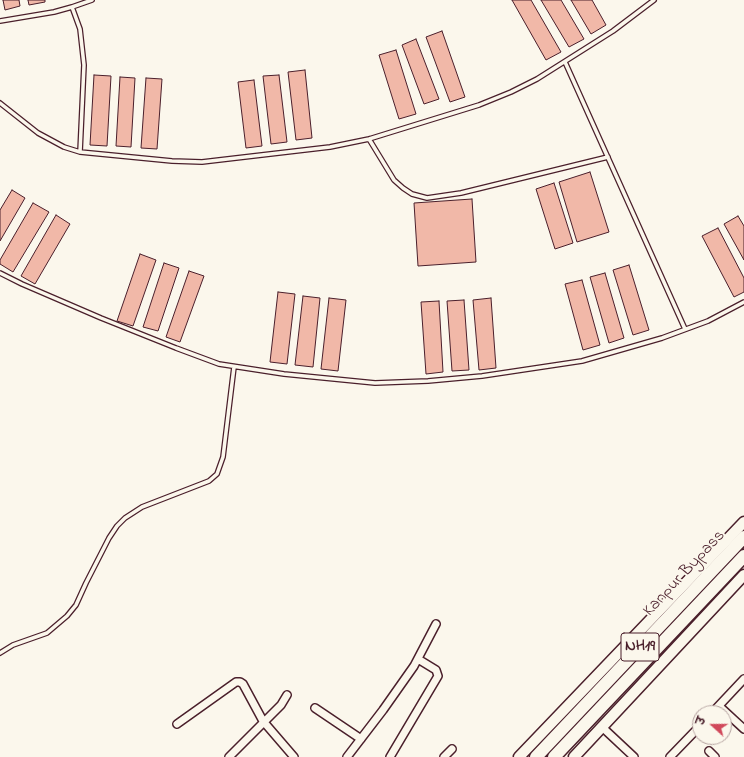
<!DOCTYPE html>
<html>
<head>
<meta charset="utf-8">
<style>
  body { margin:0 }
  #map { position:relative; width:744px; height:757px; overflow:hidden; background:#fbf7ec; font-family:"Indie Flower","Playpen Sans Deva",sans-serif }
  canvas { display:block }
  .north { position:absolute; left:692px; top:705px; width:40px; height:40px; box-sizing:border-box; background:#fbf7ec; border:1px solid #b4a19f; border-radius:50%; rotate:291deg; font-size:11px; font-weight:700; line-height:16px; text-align:center; color:#4a1f2b }
  .north::after { content:''; display:block; margin:auto; width:14px; height:18px; background:#d1495b; clip-path:polygon(50% 0,100% 100%,50% 72%,0 100%) }
</style>
</head>
<body>
<div id="map">
<canvas width="744" height="757"></canvas>
<div class="north">उ</div>
</div>
<script>
const g = document.querySelector('canvas').getContext('2d');
g.lineJoin = 'round';
function fillPath(path, color) { g.fillStyle = color; g.fill(path, 'evenodd'); }
const shape = rows => new Path2D(rows.map(r => 'M' + r).join(''));
function trace(path, color, width, dash) { g.strokeStyle = color; g.lineWidth = width; g.lineCap = dash ? 'butt' : 'round'; g.setLineDash(dash || []); g.stroke(path); }
function label(font, color, halo, rows, align = 'center') {
  g.font = font + ' "Indie Flower",sans-serif'; g.lineWidth = 4; g.setLineDash([]); g.textBaseline = 'middle'; g.strokeStyle = halo; g.fillStyle = color; for (const [text, x, y, turn = 0] of rows) {
    g.save(); g.translate(x, y); g.rotate((+turn || 0) * Math.PI / 180); g.textAlign = isNaN(turn) ? turn : align; if (halo) g.strokeText(text, 0, 0); g.fillText(text, 0, 0); g.restore();
  }
}
const building = shape([
  [3,0,19,0,20,6,5,10,3,0],
  [28,0,45,0,45,2,29,5,28,0],
  [512,0,531,0,561,52,546,60,512,0],
  [541,0,561,0,584,39,569,47,541,0],
  [571,0,592,0,606,25,591,34,571,0],
  [442,31,465,97,450,102,426,37,442,31],
  [416,39,439,99,424,104,402,45,416,39],
  [396,50,416,114,399,119,379,55,396,50],
  [305,70,312,138,296,140,288,72,305,70],
  [94,75,111,76,107,146,90,145,94,75],
  [279,75,287,142,271,144,263,76,279,75],
  [120,77,135,78,131,147,116,146,120,77],
  [146,78,162,79,157,149,141,148,146,78],
  [254,80,262,146,246,148,238,82,254,80],
  [590,172,609,232,577,242,559,182,590,172],
  [554,183,573,243,555,249,536,189,554,183],
  [12,190,25,198,0,241,0,210,12,190],
  [472,199,476,262,418,266,414,203,472,199],
  [33,203,49,212,13,272,0,264,0,260,33,203],
  [56,215,70,224,35,284,21,276,56,215],
  [738,216,744,226,744,260,724,224,738,216],
  [718,228,744,278,744,292,734,297,702,236,718,228],
  [140,254,156,260,133,326,117,321,140,254],
  [164,263,179,268,158,331,143,327,164,263],
  [629,265,649,330,633,335,613,270,629,265],
  [189,271,204,276,180,342,166,337,189,271],
  [605,273,624,338,609,343,590,277,605,273],
  [582,280,600,345,583,350,565,284,582,280],
  [278,292,295,294,287,364,270,362,278,292],
  [303,296,320,298,313,367,295,365,303,296],
  [329,298,346,300,338,371,321,369,329,298],
  [491,298,496,368,479,370,473,300,491,298],
  [464,300,469,370,452,371,447,301,464,300],
  [439,301,443,372,426,374,421,302,439,301]
]);
const service = shape([
  [72,7,80,29,84,65,80,152],
  [0,21,54,12,72,7,92,0],
  [565,62,685,329],
  [0,103,38,133,64,147,80,152,172,161,202,162,330,147,369,139,479,105,511,92,537,79,613,31,654,0],
  [369,139,394,180,403,188,412,194,427,198,461,193,608,157],
  [0,273,22,284,101,318,176,348,219,364,284,374,375,383,428,381,482,376,582,361,662,338,708,321,744,302],
  [0,653,13,645,47,633,67,616,76,605,86,583,109,538,117,526,125,518,142,507,209,481,217,474,223,457,234,367]
]);
const minor = shape([
  [719,706,744,729],
  [315,708,361,739],
  [712,713,744,679],
  [177,724,236,682,240,682,243,684,263,721,294,757],
  [602,727,634,757],
  [709,751,715,757],
  [229,757,281,705,287,695],
  [347,757,383,710,414,666,436,624],
  [390,757,438,676,436,670,418,659],
  [444,757,452,749],
  [670,757,700,726]
]);
const secondary = shape([
  [519,757,744,522],
  [574,757,744,575]
]);
const trunk = shape([
  [536,757,744,537],
  [554,757,744,556]
]);
const shields = [
  [640,647,38]
];
const shieldNames = [
  ["NH19",640,647]
];
const streetNames = [
  ["Kanpur Bypass",685,574,-47]
];
fillPath(building, '#f1b8a8');
trace(building, '#4a1f2b', 1);
trace(service, '#4a1f2b', 6);
trace(minor, '#4a1f2b', 10);
trace(secondary, '#4a1f2b', 13);
trace(trunk, '#4a1f2b', 15);
trace(service, '#fbf7ec', 3.5);
trace(minor, '#fbf7ec', 7);
trace(secondary, '#fbf7ec', 10);
trace(trunk, '#fbf7ec', 12);
for (const [x, y, w] of shields) { const box = new Path2D(); box.roundRect(x - w / 2, y - 14, w, 28, 3); g.fillStyle = '#fbf7ec'; g.fill(box); trace(box, '#4a1f2b', 1); }
label('bold 16px', '#4a1f2b', null, shieldNames);
label('17px', '#4a1f2b', '#fbf7ec', streetNames);
</script>
</body>
</html>
